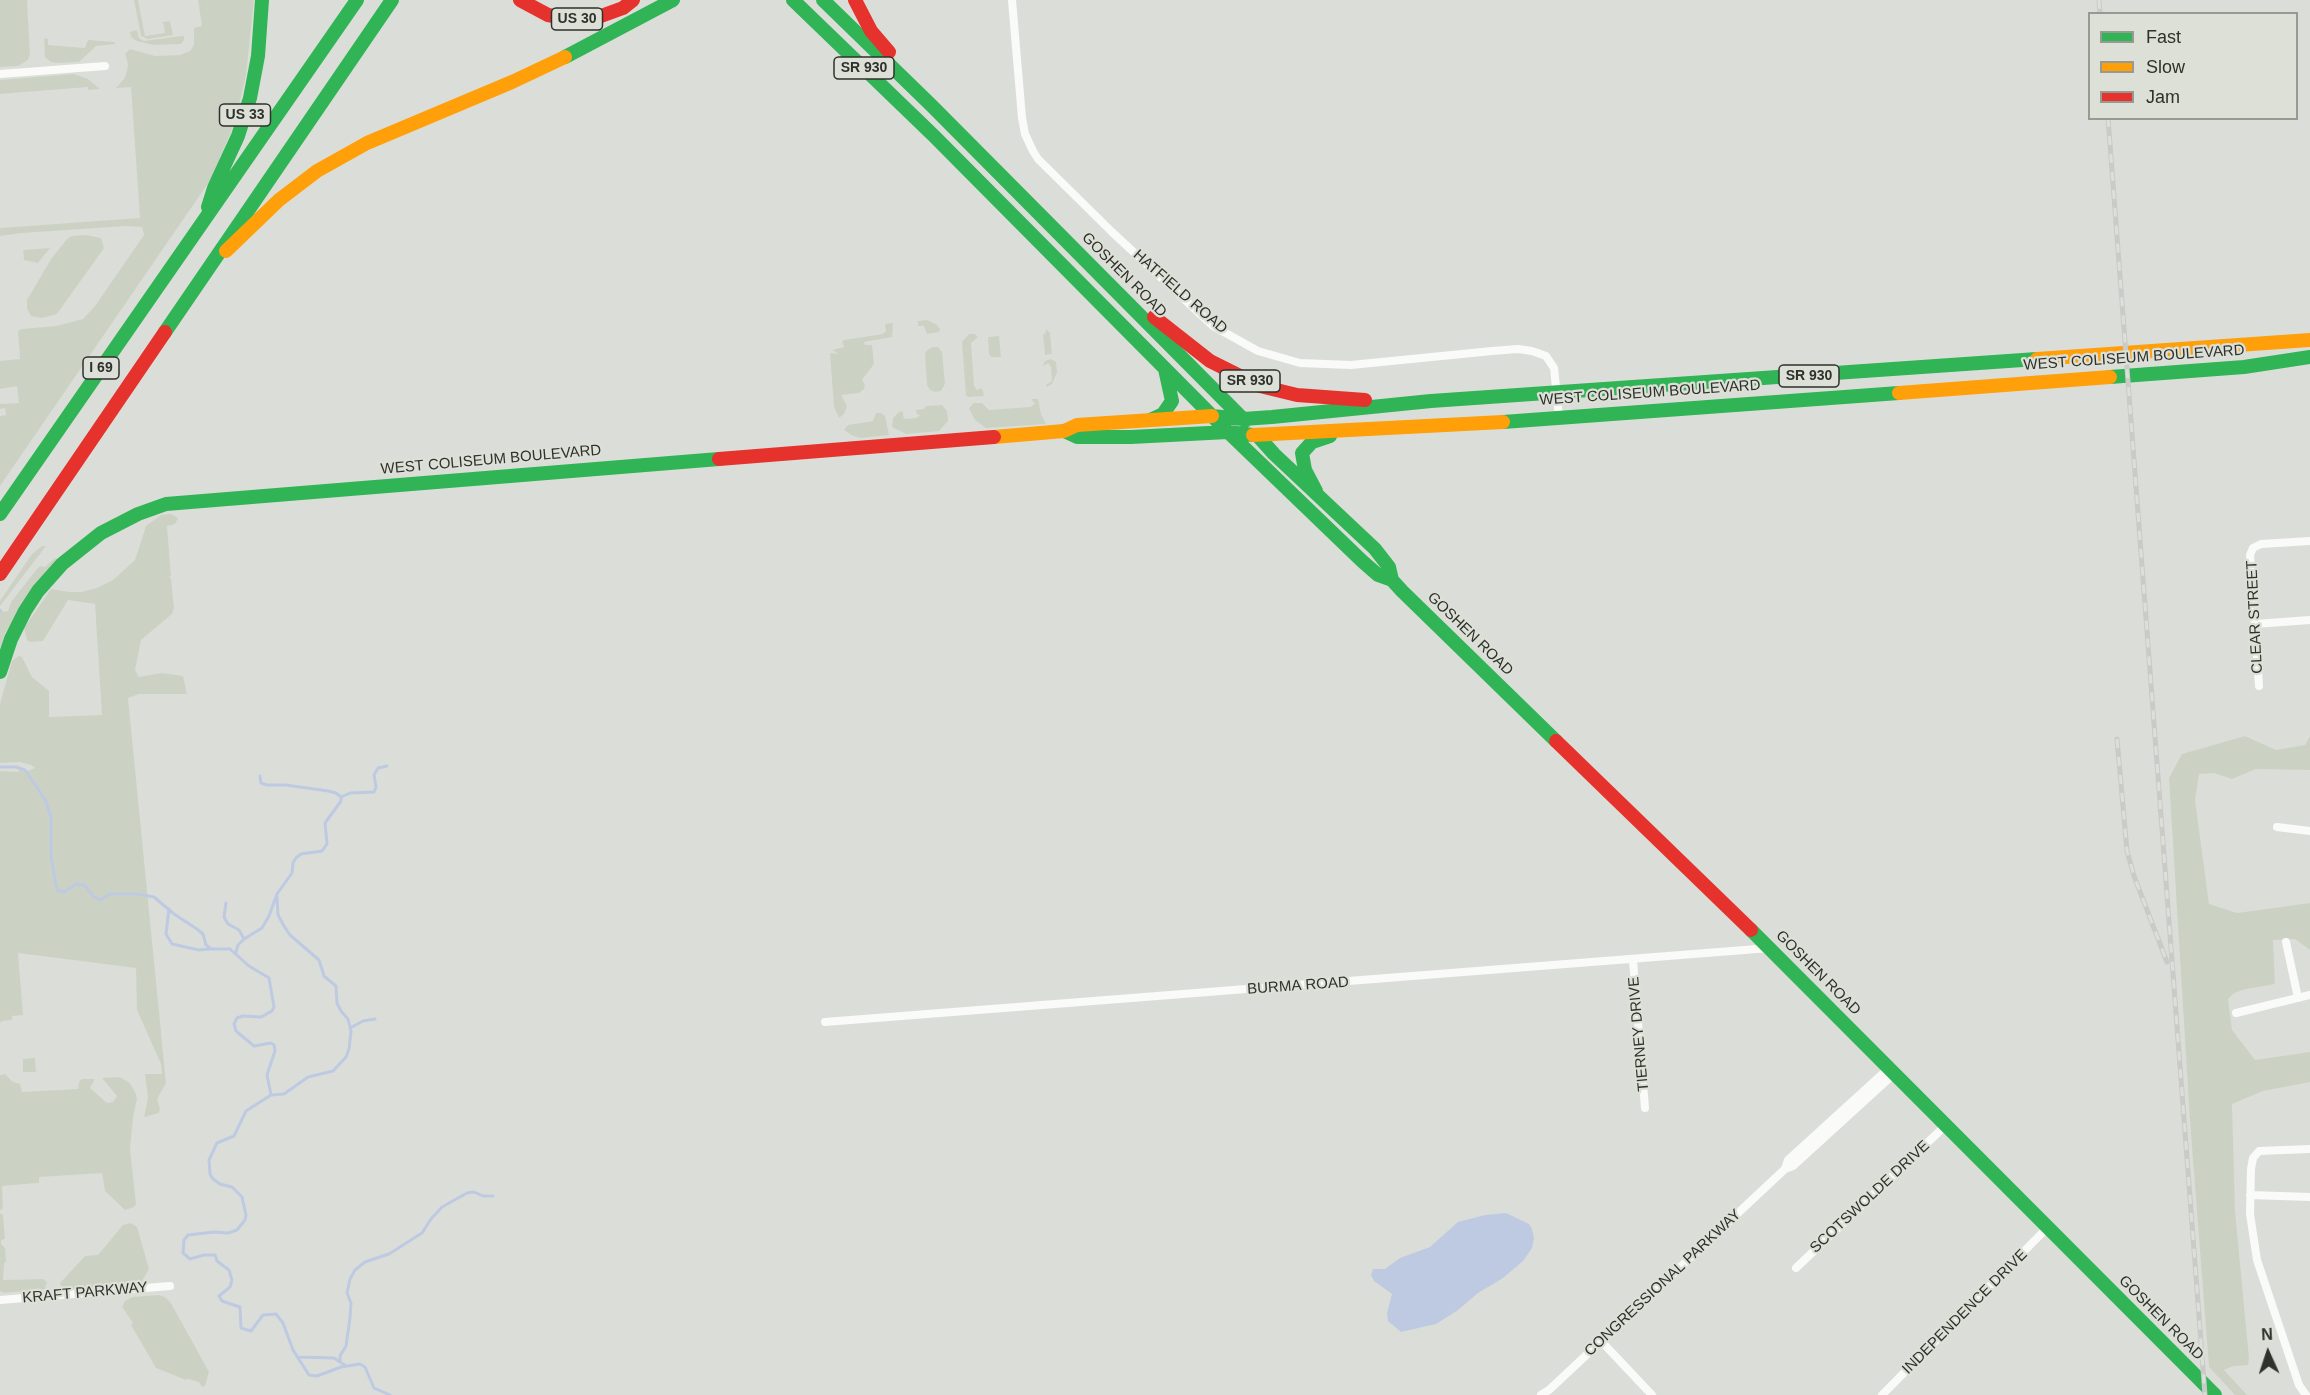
<!DOCTYPE html>
<html>
<head>
<meta charset="utf-8">
<style>
  body { margin:0 }
  #map { position:relative; width:2310px; height:1395px; overflow:hidden; background:#dbded8; font-family:Arial,sans-serif }
  canvas { display:block }
  .legend { position:absolute; left:2088px; top:12px; width:210px; height:108px; box-sizing:border-box; background:#dce0d6; border:2px solid #979a92; margin:0; padding:8px 10px; list-style:none; font-size:18px; color:#2f312d }
  .legend li { display:flex; align-items:center; gap:12px; height:30px }
  .legend b { width:30px; border:2px solid #979a92 }
  .north { position:absolute; left:2238px; top:1323px; width:60px; height:60px; -webkit-text-stroke:4px #dce0d6; paint-order:stroke; rotate:357deg; font-size:16px; font-weight:700; line-height:24px; text-align:center; color:#2f312d }
  .north::after { content:''; display:block; margin:auto; width:21px; height:27px; background:#2f312d; clip-path:polygon(50% 0,100% 100%,50% 72%,0 100%) }
</style>
</head>
<body>
<div id="map">
<canvas width="2310" height="1395"></canvas>
<ul class="legend">
<li><b style="height:8px;background:#30b455"></b>Fast</li>
<li><b style="height:8px;background:#ff9f0a"></b>Slow</li>
<li><b style="height:8px;background:#e5322d"></b>Jam</li>
</ul>
<div class="north">N</div>
</div>
<script>
const g = document.querySelector('canvas').getContext('2d');
g.lineJoin = 'round';
function fillPath(path, color) { g.fillStyle = color; g.fill(path, 'evenodd'); }
const shape = rows => new Path2D(rows.map(r => 'M' + r).join(''));
function trace(path, color, width, dash) { g.strokeStyle = color; g.lineWidth = width; g.lineCap = dash ? 'butt' : 'round'; g.setLineDash(dash || []); g.stroke(path); }
function label(font, color, halo, rows, align = 'center') {
  g.font = font + ' Arial,sans-serif'; g.lineWidth = 4.5; g.setLineDash([]); g.textBaseline = 'middle'; g.strokeStyle = halo; g.fillStyle = color; for (const [text, x, y, turn = 0] of rows) {
    g.save(); g.translate(x, y); g.rotate((+turn || 0) * Math.PI / 180); g.textAlign = isNaN(turn) ? turn : align; if (halo) g.strokeText(text, 0, 0); g.fillText(text, 0, 0); g.restore();
  }
}
const green = shape([
  [0,0,27,0,30,55,28,60,18,66,0,67],
  [134,0,138,0,145,36,165,33,163,22,170,21,173,35,148,39,141,36],
  [198,0,254,0,246,75,235,122,211,179,0,486,0,416,6,415,5,408,0,409,0,404,19,403,17,386,0,389,0,361,20,359,18,331,22,329,56,326,83,319,95,306,144,235,142,227,126,226,22,233,0,236,0,228,140,218,131,87,116,88,124,79,127,71,128,64,125,54,130,49,155,56,180,55,190,51,194,45,194,28,202,26],
  [137,30,139,38,144,41,181,36,184,36,184,40,181,44,154,45,136,41,131,37,130,32],
  [44,38,48,39,48,45,85,48,88,40,114,42,116,44,96,46,79,62,57,63,51,62,45,57],
  [74,74,88,79,100,89,88,90,88,87,0,94,0,80],
  [86,235,101,238,104,248,57,314,42,318,31,316,27,309,27,300,51,259,67,239,72,236],
  [50,248,38,263,24,260,23,250],
  [927,320,937,325,940,329,939,332,927,334,924,326,918,326,918,321],
  [893,323,892,337,864,342,865,345,872,345,874,364,862,380,865,385,864,389,859,393,841,395,847,406,844,414,839,418,834,407,830,353,839,354,832,350,844,347,842,341,844,340,883,334,886,331,885,324],
  [1046,329,1050,333,1052,354,1045,355,1043,334,1045,334],
  [969,334,975,334,978,337,971,343,974,386,977,390,982,388,984,396,968,397,966,395,962,342],
  [999,336,1001,357,991,357,989,354,988,337],
  [932,347,938,347,942,352,945,384,941,391,935,392,930,390,927,385,925,355,926,351],
  [1051,359,1056,362,1057,372,1052,384,1046,387,1046,385,1052,381,1051,367,1048,363,1043,366,1043,365,1045,361],
  [1031,399,1038,399,1041,414,1046,424,986,428,975,420,969,408,974,403,982,403,989,410,1030,407,1035,404],
  [942,405,947,411,948,421,939,431,906,434,892,427,893,418,899,412,903,411,903,416,905,419,917,418,920,415,917,414,916,410,924,409,926,406],
  [876,413,881,413,885,416,889,435,861,438,853,436,844,430,848,425,873,421],
  [171,514,178,518,175,524,167,526,171,576,169,577,171,579,174,608,172,614,141,640,135,670,139,677,161,673,183,676,187,694,139,694,128,698,166,1083,157,1099,160,1109,159,1113,144,1117,148,1098,145,1074,162,1074,161,1064,137,1010,136,968,18,953,23,1015,12,1016,12,1020,2,1021,0,1023,0,771,18,772,19,769,25,772,35,768,31,765,20,762,0,763,0,704,12,661,19,656,22,657,32,677,49,691,49,717,102,715,95,604,68,600,43,641,30,642,27,640,24,628,51,589,70,592,81,592,97,588,113,580,135,560,146,526,161,515],
  [42,546,46,546,0,606,0,601,32,554],
  [55,558,59,560,5,633,0,648,0,610,5,612,8,611,11,602,37,569,40,566,45,567],
  [2245,736,2276,750,2305,745,2310,736,2310,770,2256,769,2232,779,2214,773,2199,774,2195,800,2209,904,2237,913,2310,903,2310,950,2295,939,2273,940,2275,984,2246,989,2234,993,2228,999,2232,1030,2255,1060,2310,1052,2310,1082,2263,1091,2232,1104,2235,1211,2249,1358,2248,1365,2233,1366,2224,1370,2247,1395,2235,1395,2209,1367,2190,1121,2169,778,2182,754],
  [35,1058,36,1072,23,1072,23,1059],
  [5,1074,13,1082,20,1084,22,1092,78,1089,79,1082,82,1079,95,1079,90,1088,107,1103,113,1102,117,1096,102,1078,120,1077,130,1083,136,1094,137,1099,133,1117,130,1149,136,1204,134,1207,125,1210,105,1191,102,1173,39,1177,39,1183,37,1183,2,1186,3,1209,0,1210,0,1075],
  [0,1213,3,1215,5,1239,1,1240,1,1244,5,1248,6,1262,4,1263,3,1280,43,1279,47,1282,45,1289,4,1293,0,1291],
  [131,1223,137,1227,149,1269,142,1281,135,1284,67,1289,61,1286,60,1283,85,1256,98,1255,123,1225],
  [158,1295,165,1297,171,1303,209,1372,205,1386,202,1387,199,1382,188,1379,186,1380,156,1368,131,1325,133,1323,122,1307,125,1301,133,1297]
]);
const water = shape([
  [1506,1213,1529,1224,1532,1229,1534,1238,1532,1248,1523,1261,1503,1278,1478,1293,1458,1310,1436,1324,1401,1332,1388,1321,1387,1313,1392,1294,1374,1281,1371,1275,1373,1269,1385,1269,1400,1258,1430,1247,1458,1222,1485,1215]
]);
const stream = shape([
  [0,611,0,610],
  [0,767,16,767,25,770,46,801,51,818,51,857,57,890,64,892,76,884,84,885,94,897,100,900,110,894,136,894,154,897,174,914,197,929,203,934,206,945,211,949,230,949,249,966,269,978,274,1007,272,1011,261,1017,243,1016,237,1018,234,1024,236,1031,254,1046,271,1043,274,1045,275,1051,267,1075,271,1095,246,1111,234,1136,217,1143,209,1160,210,1174,213,1179,220,1184,232,1187,242,1197,246,1215,245,1220,237,1230,228,1233,214,1232,188,1235,184,1240,183,1253,190,1259,204,1255,215,1255,217,1261,229,1270,232,1280,230,1287,219,1296,222,1301,240,1307,241,1328,251,1331,263,1315,276,1314,283,1323,293,1350,309,1375,317,1376,341,1367,360,1364,365,1367,374,1388,390,1395],
  [341,797,350,793,374,792,376,787,374,775,378,768,387,766],
  [226,903,224,917,228,924,239,930,244,939],
  [169,909,166,934,172,944,199,950,210,949],
  [236,952,238,945,244,939,262,928,269,916,277,894,292,873,293,863,296,858,301,854,322,851,327,844,325,823,341,801,341,797,336,793,328,791,286,785,267,785,261,783,260,776],
  [350,1028,363,1021,375,1019],
  [271,1095,284,1094,308,1077,333,1071,346,1057,349,1049,351,1031,348,1019,341,1011,337,1003,336,986,324,976,319,960,290,935,284,926,278,915,277,896],
  [297,1357,334,1358,346,1366],
  [340,1361,340,1356,346,1346,350,1318,351,1303,347,1293,350,1279,355,1270,365,1262,389,1254,422,1233,431,1219,442,1207,467,1193,474,1192,483,1196,493,1196]
]);
const street = shape([
  [1012,0,1022,118,1025,134,1033,151,1038,159,1112,232,1213,326,1258,351,1300,363,1351,365,1492,351,1518,349,1532,351,1546,356,1554,368,1559,417],
  [0,74,105,66],
  [2255,624,2310,620],
  [2259,686,2250,555,2253,548,2261,544,2310,541],
  [2277,827,2310,831],
  [2286,942,2298,998],
  [1633,960,1645,1108],
  [2236,1013,2310,995],
  [825,1022,1770,948],
  [1785,1169,1788,1160,1889,1068],
  [2250,1195,2310,1197],
  [1796,1268,1945,1126],
  [0,1300,170,1286],
  [1601,1341,1652,1395],
  [1541,1395,1549,1390,1785,1169,1793,1166,1895,1073],
  [1882,1395,2047,1228],
  [2306,1395,2299,1385,2257,1260,2250,1214,2251,1169,2253,1158,2259,1151,2310,1149]
]);
const fast = shape([
  [793,0,934,136,1228,432,1253,435],
  [823,0,932,106,1245,421],
  [565,57,673,0],
  [208,207,214,188,238,136,250,98,258,56,262,0],
  [165,332,392,0],
  [2110,377,2244,367,2310,357],
  [1212,416,1243,419,1272,417,1431,401,2037,359],
  [1150,420,1163,414,1172,401,1165,369],
  [1503,422,1899,393],
  [1064,431,1077,437,1131,437,1228,432,1362,561,1378,575,1392,580],
  [1257,435,1274,454,1375,549,1389,567,1392,580,1402,591,1556,741],
  [1316,491,1305,470,1302,453,1312,442,1330,436],
  [0,514,357,0],
  [0,672,11,639,25,611,38,591,62,564,101,533,138,514,166,504,719,459],
  [1751,930,2215,1395]
]);
const slow = shape([
  [226,251,279,200,317,171,367,143,512,82,565,57],
  [2037,359,2310,340],
  [1899,393,2110,377],
  [1253,435,1503,422],
  [994,437,1064,431,1077,425,1212,416]
]);
const jam = shape([
  [520,0,548,15,575,20,601,16,623,8,633,0],
  [855,0,871,31,889,52],
  [1154,317,1210,361,1260,386,1297,395,1365,400],
  [719,459,994,437],
  [0,574,165,332],
  [1556,741,1751,930]
]);
const rail = shape([
  [2099,0,2100,14],
  [2108,118,2205,1395],
  [2117,739,2127,851,2134,876,2167,962]
]);
const shields = [
  [577,19,51],
  [864,68,60],
  [245,115,51],
  [101,368,36],
  [1809,376,60],
  [1250,381,60]
];
const shieldNames = [
  ["US 30",577,19],
  ["SR 930",864,68],
  ["US 33",245,115],
  ["I 69",101,368],
  ["SR 930",1809,376],
  ["SR 930",1250,381]
];
const streetNames = [
  ["GOSHEN ROAD",1124,275,45],
  ["HATFIELD ROAD",1180,292,41],
  ["WEST COLISEUM BOULEVARD",2134,358,-4],
  ["WEST COLISEUM BOULEVARD",1650,393,-4],
  ["WEST COLISEUM BOULEVARD",491,460,-5],
  ["CLEAR STREET",2255,617,-93],
  ["GOSHEN ROAD",1470,634,44],
  ["GOSHEN ROAD",1818,973,45],
  ["BURMA ROAD",1298,986,-4],
  ["TIERNEY DRIVE",1639,1034,-95],
  ["SCOTSWOLDE DRIVE",1870,1197,-43],
  ["CONGRESSIONAL PARKWAY",1663,1283,-43],
  ["KRAFT PARKWAY",85,1293,-5],
  ["INDEPENDENCE DRIVE",1965,1312,-45],
  ["GOSHEN ROAD",2161,1318,45]
];
fillPath(green, '#ccd2c3');
fillPath(water, '#becae2');
trace(stream, '#becae2', 3);
trace(street, '#fafaf9', 8);
trace(fast, '#30b455', 14);
trace(slow, '#ff9f0a', 14);
trace(jam, '#e5322d', 14);
trace(rail, '#cacac9', 5);
trace(rail, '#dce0d6', 3, [9]);
for (const [x, y, w] of shields) { const box = new Path2D(); box.roundRect(x - w / 2, y - 11, w, 22, 4.5); g.fillStyle = '#dce0d6'; g.fill(box); trace(box, '#2f312d', 1.5); }
label('bold 14px', '#2f312d', null, shieldNames);
label('15px', '#2f312d', '#dce0d6', streetNames);
</script>
</body>
</html>
